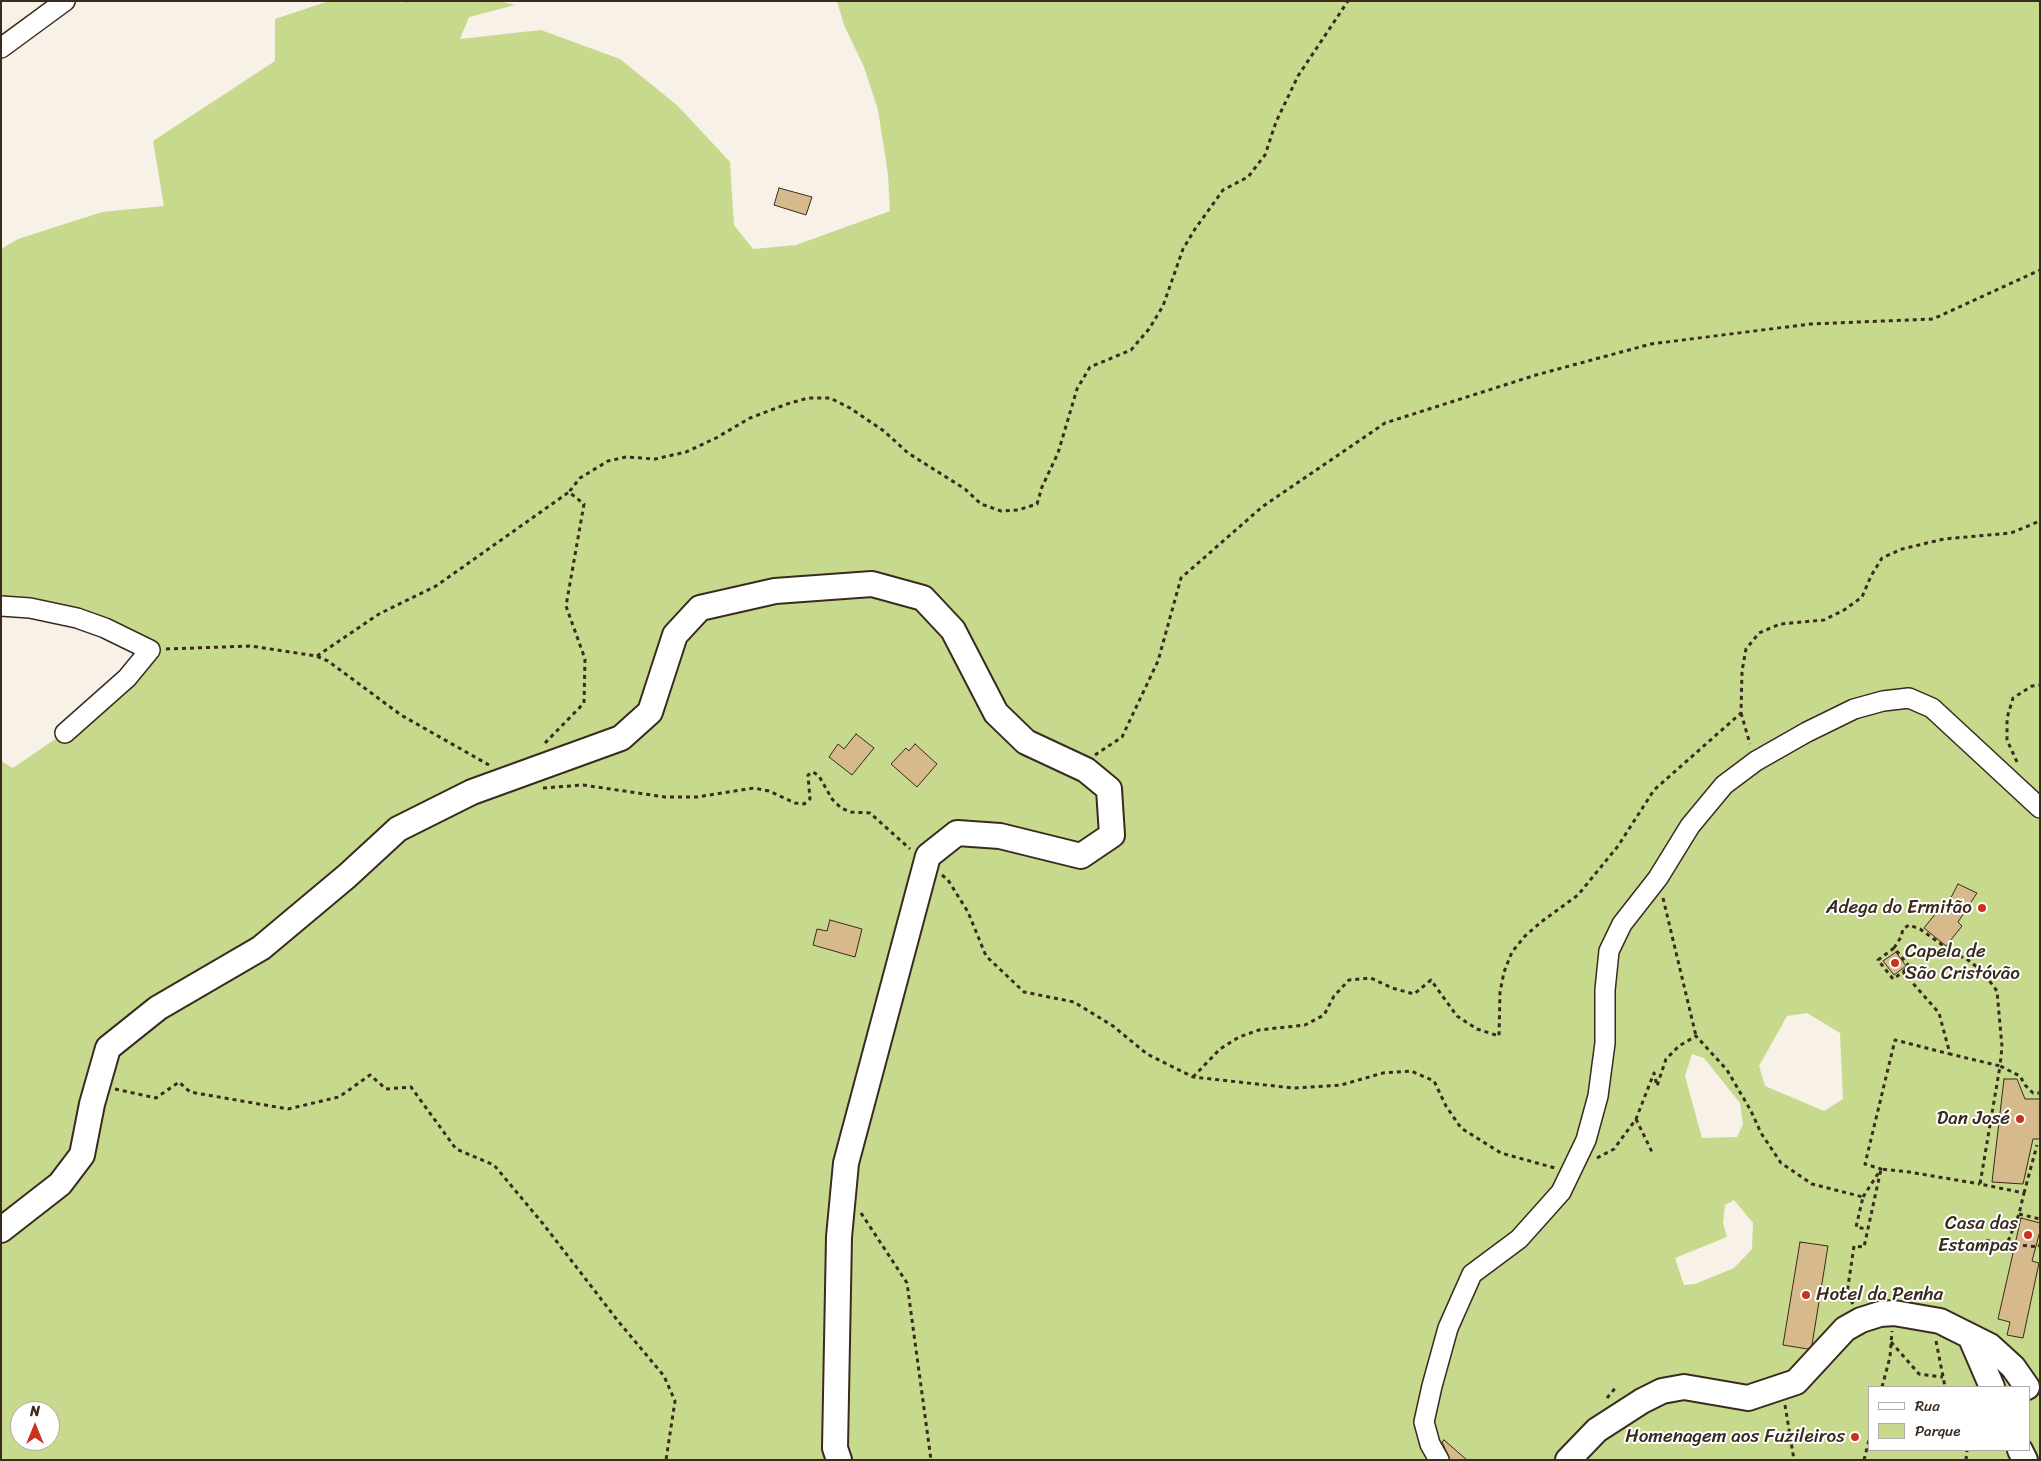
<!DOCTYPE html>
<html>
<head>
<meta charset="utf-8">
<style>
  body { margin:0 }
  #map { position:relative; width:2041px; height:1461px; overflow:hidden; background:#f7f1e8; font-family:Sriracha,sans-serif }
  canvas { display:block }
  .frame { position:absolute; inset:0; border:2px solid #3b2a1e; pointer-events:none }
  .legend { position:absolute; left:1868px; top:1386px; width:162px; height:65px; box-sizing:border-box; background:#fff; border:1px solid #b1aaa5; margin:0; padding:6px 9px; list-style:none; font-size:15px; color:#3b2a1e }
  .legend li { display:flex; align-items:center; gap:10px; height:25px }
  .legend b { width:25px; border:1px solid #b1aaa5 }
  .north { position:absolute; left:10px; top:1401px; width:50px; height:50px; box-sizing:border-box; background:#fff; border:1px solid #b1aaa5; border-radius:50%; rotate:0deg; font-size:14px; font-weight:700; line-height:20px; text-align:center; color:#3b2a1e }
  .north::after { content:''; display:block; margin:auto; width:18px; height:22px; background:#c8321e; clip-path:polygon(50% 0,100% 100%,50% 72%,0 100%) }
</style>
</head>
<body>
<div id="map">
<canvas width="2041" height="1461"></canvas>
<div class="frame"></div>
<ul class="legend">
<li><b style="height:6px;background:#fff"></b>Rua</li>
<li><b style="height:14px;background:#c7d98d"></b>Parque</li>
</ul>
<div class="north">N</div>
</div>
<script>
const g = document.querySelector('canvas').getContext('2d');
g.lineJoin = 'round';
function fillPath(path, color) { g.fillStyle = color; g.fill(path, 'evenodd'); }
const shape = rows => new Path2D(rows.map(r => 'M' + r).join(''));
function trace(path, color, width, dash) { g.strokeStyle = color; g.lineWidth = width; g.lineCap = dash ? 'butt' : 'round'; g.setLineDash(dash || []); g.stroke(path); }
function label(font, color, halo, rows, align = 'center') {
  g.font = font + ' Sriracha,sans-serif'; g.lineWidth = 4; g.setLineDash([]); g.textBaseline = 'middle'; g.strokeStyle = halo; g.fillStyle = color; for (const [text, x, y, turn = 0] of rows) {
    g.save(); g.translate(x, y); g.rotate((+turn || 0) * Math.PI / 180); g.textAlign = isNaN(turn) ? turn : align; if (halo) g.strokeText(text, 0, 0); g.fillText(text, 0, 0); g.restore();
  }
}
const green = shape([
  [329,1,399,1,401,3,405,1,499,1,515,5,469,17,460,39,541,30,620,59,678,106,730,162,734,225,753,249,796,245,890,211,888,174,878,110,864,67,844,25,837,1,2040,1,2040,1460,1,1460,1,761,13,768,64,733,150,650,105,628,1,606,1,249,18,239,102,212,164,206,153,141,275,61,275,19],
  [1807,1013,1840,1033,1843,1099,1824,1111,1765,1086,1759,1066,1787,1016],
  [1692,1054,1704,1058,1740,1103,1743,1124,1737,1137,1702,1138,1685,1076],
  [1734,1200,1753,1223,1752,1249,1734,1268,1695,1284,1684,1285,1675,1258,1727,1237,1723,1223,1725,1205],
  [1870,1387,2030,1387,2030,1450,1870,1450],
  [20,1411,50,1411,50,1441,20,1441]
]);
const building = shape([
  [779,188,812,197,806,215,774,205,779,188],
  [856,734,874,748,852,775,829,757,838,744,844,749,856,734],
  [915,744,937,764,917,787,891,764,906,748,909,751,915,744],
  [1958,884,1977,893,1958,922,1962,926,1946,946,1924,928,1940,908,1944,911,1958,884],
  [830,920,862,929,855,957,813,945,817,929,827,931,830,920],
  [1896,952,1906,966,1894,975,1883,961,1896,952],
  [2004,1079,2017,1079,2025,1099,2040,1099,2040,1139,2033,1139,2023,1184,1992,1182,2004,1079],
  [2021,1218,2040,1223,2040,1231,2032,1261,2039,1263,2023,1338,2007,1335,2010,1322,1998,1319,2021,1218],
  [1800,1242,1828,1246,1812,1345,1808,1349,1783,1345,1800,1242],
  [1444,1440,1467,1460,1450,1460,1442,1442,1444,1440]
]);
const path = shape([
  [166,649,251,646,316,656,328,661,401,715,489,765],
  [317,656,379,614,436,586,569,492],
  [1741,713,1750,744],
  [545,743,584,703,585,659,566,606,584,504,569,492,580,478,608,461,626,457,655,459,686,452,716,438,750,418,787,404,808,398,830,398,850,408,884,431,908,453,965,489,981,504,1001,511,1018,510,1037,504,1042,487,1058,453,1077,389,1090,367,1131,350,1149,329,1163,306,1183,249,1195,229,1223,190,1248,177,1265,155,1276,122,1298,76,1348,1],
  [1095,755,1122,737,1158,661,1181,578,1262,507,1385,423,1536,375,1651,344,1810,324,1933,319,2040,270],
  [2017,762,2007,740,2007,718,2013,698,2032,686,2040,685],
  [543,788,583,785,665,797,697,797,754,788,769,791,795,803,804,804,810,799,808,775,813,772,819,776,832,799,841,808,851,812,870,813,910,849],
  [942,875,948,880,968,912,986,956,1024,992,1074,1002,1113,1026,1147,1054,1193,1077,1293,1088,1341,1085,1383,1073,1411,1071,1434,1081,1446,1106,1461,1128,1501,1153,1555,1168],
  [1663,898,1696,1036],
  [1894,948,1901,937,1903,929,1909,925,1920,929,1952,952,1968,960,1982,971,1997,991,2002,1047,2000,1066,2020,1076,2025,1085,2033,1093,2040,1093],
  [1903,972,1909,966,1894,948,1878,960,1893,979,1903,972,1939,1013,1950,1054,2000,1066,1980,1184,2024,1193,2019,1214,2007,1244,1983,1240],
  [1193,1077,1220,1049,1239,1037,1259,1030,1305,1025,1324,1015,1334,996,1349,980,1371,978,1392,988,1414,994,1431,980,1457,1016,1477,1029,1499,1036,1500,992,1504,972,1512,952,1525,936,1541,922,1578,895,1618,846,1654,790,1741,713,1742,671,1746,649,1759,633,1780,624,1824,620,1844,610,1862,597,1871,576,1882,558,1902,549,1944,539,2011,533,2040,521],
  [115,1089,156,1098,179,1082,190,1092,288,1109,339,1097,370,1075,386,1089,411,1087,456,1149,494,1165,544,1225,618,1321,664,1376,675,1401,666,1460],
  [1636,1119,1652,1152],
  [1597,1158,1614,1149,1636,1119,1654,1073,1657,1086,1666,1059,1679,1046,1696,1036,1727,1070,1751,1111,1761,1133,1781,1163,1812,1184,1863,1197,1856,1227,1867,1229],
  [2024,1193,2037,1145],
  [1863,1197,1881,1169,1865,1164,1895,1040,1950,1054],
  [861,1213,907,1283,931,1460],
  [2019,1214,2040,1219],
  [2007,1244,2039,1247,2040,1244],
  [1853,1304,1847,1293,1854,1246,1864,1247,1881,1169,1909,1172,1980,1184],
  [1936,1341,1945,1387],
  [1891,1342,1919,1374,1943,1377],
  [1882,1387,1890,1357,1892,1331],
  [1607,1398,1617,1386],
  [1785,1405,1794,1460],
  [1864,1460,1870,1436],
  [1966,1460,1967,1450]
]);
const minor = shape([
  [1,48,65,1],
  [1,606,30,608,77,618,105,628,150,650,127,678,65,733],
  [1439,1460,1430,1444,1424,1422,1432,1386,1448,1328,1472,1274,1519,1239,1561,1192,1586,1140,1598,1096,1605,1043,1605,990,1609,951,1622,924,1658,878,1690,826,1724,785,1756,761,1807,732,1854,709,1883,701,1909,698,1932,708,2040,808]
]);
const tertiary = shape([
  [1,1230,60,1184,82,1155,92,1104,108,1048,158,1008,261,948,347,876,398,829,472,792,621,738,650,712,675,635,700,608,775,591,872,584,923,598,953,630,996,713,1026,742,1086,770,1109,789,1112,835,1081,856,1000,836,957,833,928,856,846,1163,839,1237,835,1448,839,1460],
  [1970,1336,1992,1387],
  [2020,1450,2025,1460],
  [1568,1460,1597,1430,1642,1401,1662,1391,1684,1387,1748,1398,1796,1382,1845,1329,1861,1320,1880,1314,1894,1313,1940,1321,1990,1346,2013,1367,2027,1387]
]);
const markers = [
  [1982,908,5,"#c8321e"],
  [1895,963,5,"#c8321e"],
  [2020,1119,5,"#c8321e"],
  [2028,1235,5,"#c8321e"],
  [1806,1295,5,"#c8321e"],
  [1855,1437,5,"#c8321e"]
];
const poiNames = [
  ["Adega do Ermitão",1972,908],
  ["Capela de",1905,952,"left"],
  ["São Cristóvão",1905,974,"left"],
  ["Dan José",2010,1119],
  ["Casa das",2018,1224],
  ["Estampas",2018,1246],
  ["Hotel da Penha",1816,1295,"left"],
  ["Homenagem aos Fuzileiros",1845,1437]
];
fillPath(green, '#c7d98d');
fillPath(building, '#d6ba8b');
trace(building, '#3b2a1e', 1);
trace(minor, '#3b2a1e', 22);
trace(tertiary, '#3b2a1e', 28);
trace(path, '#3b2a1e', 3, [4, 4]);
trace(minor, '#fff', 19);
trace(tertiary, '#fff', 24);
for (const [x, y, r, color] of markers) { const dot = new Path2D(); dot.arc(x, y, r, 0, 2 * Math.PI); g.fillStyle = color; g.fill(dot); trace(dot, '#fff', 2); }
label('19px', '#3b2a1e', '#fff', poiNames, 'right');
</script>
</body>
</html>
